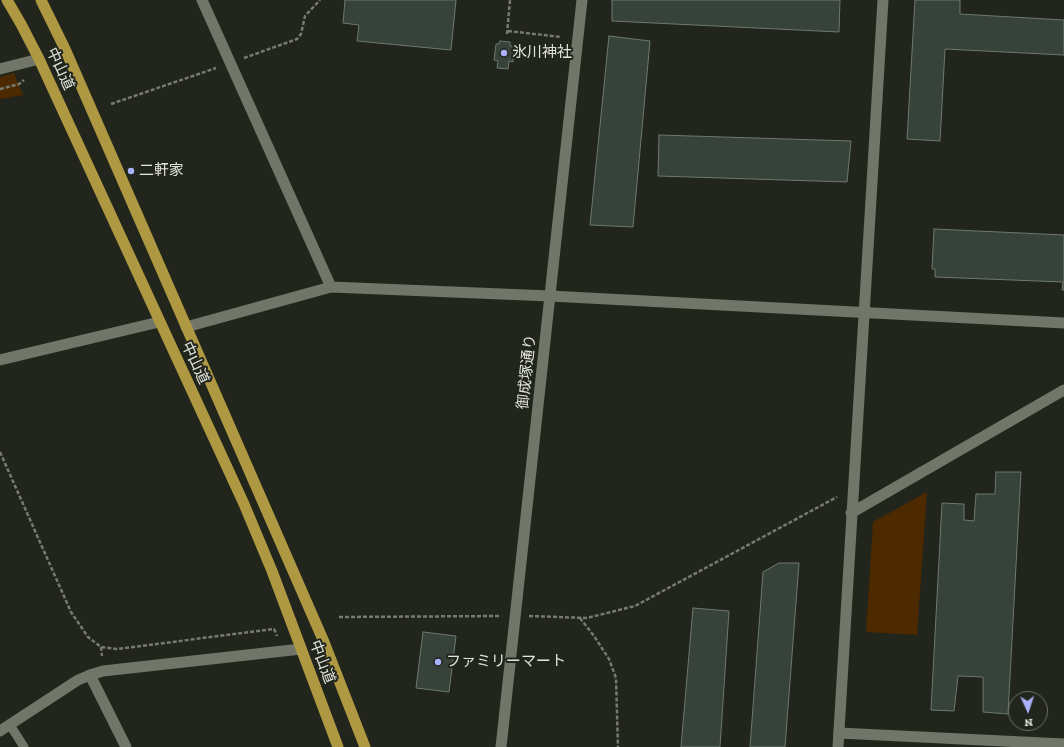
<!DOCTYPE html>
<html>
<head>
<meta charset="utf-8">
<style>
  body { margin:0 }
  #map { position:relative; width:1064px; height:747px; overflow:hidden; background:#21251b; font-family:"Zilla Slab",serif }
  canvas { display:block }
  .north { position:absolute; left:1008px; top:691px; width:40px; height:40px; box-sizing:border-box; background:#21251b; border:1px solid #6e7169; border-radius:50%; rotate:177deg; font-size:11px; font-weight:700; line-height:16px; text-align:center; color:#e1e4dd }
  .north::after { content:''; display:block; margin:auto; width:14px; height:18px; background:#aab0fc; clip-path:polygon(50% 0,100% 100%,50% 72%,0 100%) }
</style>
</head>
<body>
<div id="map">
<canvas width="1064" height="747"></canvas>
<div class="north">N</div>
</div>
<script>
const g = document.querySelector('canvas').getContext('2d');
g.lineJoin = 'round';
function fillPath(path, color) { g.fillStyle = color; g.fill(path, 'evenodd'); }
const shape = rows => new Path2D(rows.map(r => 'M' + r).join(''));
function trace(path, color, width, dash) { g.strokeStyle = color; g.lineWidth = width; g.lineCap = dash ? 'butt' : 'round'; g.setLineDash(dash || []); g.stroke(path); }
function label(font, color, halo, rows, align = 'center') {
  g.font = font + ' "Zilla Slab","Noto Sans JP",serif'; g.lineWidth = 4; g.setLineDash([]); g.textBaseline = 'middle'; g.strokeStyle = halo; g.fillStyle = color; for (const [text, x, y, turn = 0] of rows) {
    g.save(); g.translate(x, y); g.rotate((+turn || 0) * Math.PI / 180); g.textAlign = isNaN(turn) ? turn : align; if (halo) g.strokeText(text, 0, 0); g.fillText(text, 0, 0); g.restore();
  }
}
const green = shape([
  [14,73,23,95,0,99,0,77],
  [927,492,917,635,866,632,873,522]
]);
const building = shape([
  [345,0,456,0,451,50,357,41,359,25,343,23,345,0],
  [612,0,840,0,839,32,612,21,612,0],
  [915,0,960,0,960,14,1064,20,1064,55,945,49,940,141,907,139,915,0],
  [609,36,650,41,633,227,590,225,609,36],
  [500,41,510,42,510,46,514,46,513,62,509,61,508,69,497,68,498,61,494,60,496,44,499,44,500,41],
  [659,135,851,141,847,182,658,176,659,135],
  [934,229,1064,235,1064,290,1062,290,1063,282,935,277,935,269,932,269,934,229],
  [996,472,1021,472,1008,714,983,712,983,677,958,676,954,711,931,710,942,503,964,504,964,520,974,521,976,494,995,494,996,472],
  [779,563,799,563,785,747,750,747,763,572,779,563],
  [693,608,729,611,720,747,681,747,693,608],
  [423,632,456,636,449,692,416,688,423,632]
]);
const path = shape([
  [508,31,561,37],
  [507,34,510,0],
  [244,58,297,39,301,34,305,16,320,0],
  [0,89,19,84,24,80],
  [111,104,216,68],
  [0,452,71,612,88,637,101,647,117,649,274,629,277,636],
  [529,616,587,618,635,606,837,497],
  [339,617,500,616],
  [580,618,594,636,609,659,616,678,618,747],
  [101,647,102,656]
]);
const service = shape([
  [10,725,24,747]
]);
const minor = shape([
  [202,0,331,287],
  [0,69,39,59],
  [186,327,331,287,550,296,1064,323],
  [0,360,159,322],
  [90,675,126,747],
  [839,733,1064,744]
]);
const tertiary = shape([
  [851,513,1064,390],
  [0,731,78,680,90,675,103,671,301,649],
  [501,747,582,0],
  [838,747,883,0]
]);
const trunk = shape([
  [7,0,21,24,39,59,244,504,272,571,338,747],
  [41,0,65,49,324,642,365,747]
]);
const markers = [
  [504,53,4,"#aab0fc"],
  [131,171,4,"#aab0fc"],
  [438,662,4,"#aab0fc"]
];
const poiNames = [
  ["氷川神社",512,53],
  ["二軒家",139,171],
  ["ファミリーマート",446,662]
];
const streetNames = [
  ["中山道",60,69,65],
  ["中山道",195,363,65],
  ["御成塚通り",527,372,-84],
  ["中山道",322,662,69]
];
fillPath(green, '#4d2900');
fillPath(building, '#37423a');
trace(building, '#6d7971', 1);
trace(path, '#777a71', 2.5, [4, 2]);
trace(service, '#717669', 9);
trace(minor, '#717669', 11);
trace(tertiary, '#717669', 11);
trace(trunk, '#ae9842', 11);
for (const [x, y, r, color] of markers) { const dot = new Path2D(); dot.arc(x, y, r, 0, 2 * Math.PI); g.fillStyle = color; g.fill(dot); trace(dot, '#21251b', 1.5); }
label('15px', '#e1e4dd', '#21251b', poiNames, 'left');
label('15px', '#e1e4dd', '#21251b', streetNames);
</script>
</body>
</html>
